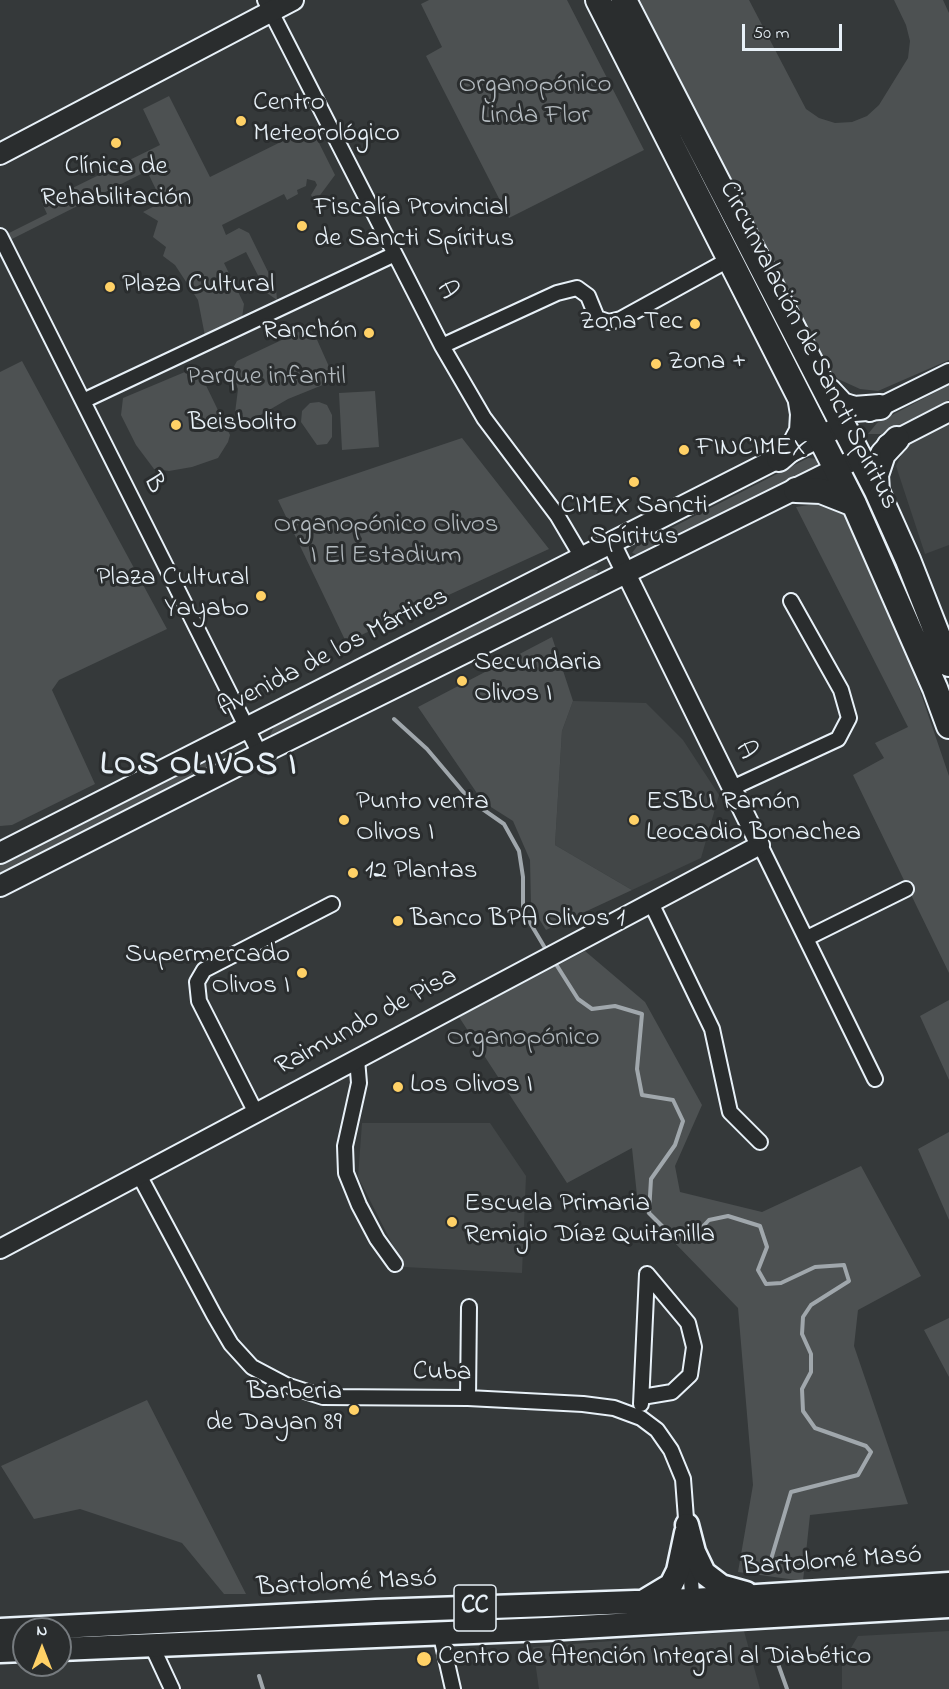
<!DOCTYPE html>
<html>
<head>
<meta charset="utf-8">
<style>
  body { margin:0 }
  #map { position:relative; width:949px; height:1689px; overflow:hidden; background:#35393a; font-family:"Indie Flower",sans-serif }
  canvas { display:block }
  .north { position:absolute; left:12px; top:1617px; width:60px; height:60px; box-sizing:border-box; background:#2a2d2e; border:2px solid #767b7f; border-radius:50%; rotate:0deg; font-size:16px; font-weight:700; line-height:24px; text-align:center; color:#e8f1f8 }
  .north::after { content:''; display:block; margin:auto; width:21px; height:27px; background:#ffd166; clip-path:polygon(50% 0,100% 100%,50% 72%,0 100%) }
  .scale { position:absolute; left:742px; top:24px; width:100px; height:27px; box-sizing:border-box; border:3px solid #e8f1f8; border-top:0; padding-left:8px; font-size:18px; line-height:21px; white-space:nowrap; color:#e8f1f8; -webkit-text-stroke:4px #2a2d2e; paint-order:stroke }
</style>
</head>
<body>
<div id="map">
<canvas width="949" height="1689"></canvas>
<div class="north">N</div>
<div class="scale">50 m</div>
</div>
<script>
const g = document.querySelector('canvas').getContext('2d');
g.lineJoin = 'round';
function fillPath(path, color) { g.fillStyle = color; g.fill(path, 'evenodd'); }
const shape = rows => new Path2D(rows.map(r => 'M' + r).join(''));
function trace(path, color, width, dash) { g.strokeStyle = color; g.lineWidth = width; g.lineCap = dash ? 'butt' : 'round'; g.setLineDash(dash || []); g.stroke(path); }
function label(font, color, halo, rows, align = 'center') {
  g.font = font + ' "Indie Flower",sans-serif'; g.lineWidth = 6; g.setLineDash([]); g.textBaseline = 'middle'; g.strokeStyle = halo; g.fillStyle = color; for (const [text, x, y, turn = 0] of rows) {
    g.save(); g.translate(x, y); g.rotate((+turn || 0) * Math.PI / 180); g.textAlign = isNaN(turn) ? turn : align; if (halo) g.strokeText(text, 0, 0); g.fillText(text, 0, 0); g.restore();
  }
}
const built = shape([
  [949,421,949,545,925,554,896,466,908,441],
  [573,701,646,703,683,740,719,795,701,858,632,890,555,845,562,731],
  [362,1123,490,1123,526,1176,522,1273,404,1267,358,1177],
  [744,1631,760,1689,539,1689,533,1647],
  [949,1631,949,1689,842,1689,842,1663,858,1636]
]);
const green = shape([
  [429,0,567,0,644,150,509,218,426,56,442,47,421,4],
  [640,0,749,0,806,109,819,118,835,123,852,122,867,116,879,105,908,58,910,41,906,25,894,0,943,0,949,13,949,360,878,391,860,389,838,379,820,360],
  [169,96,210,177,311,127,335,175,315,202,311,195,317,185,315,181,307,179,306,186,297,190,298,194,287,200,284,194,222,225,226,235,239,228,249,233,276,288,277,300,267,293,246,252,224,263,244,304,242,318,205,336,198,300,175,265,163,256,166,247,153,237,158,221,143,212,162,202,147,171,8,241,5,235,47,214,42,203,160,145,143,109],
  [305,329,314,333,335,380,288,399,240,427,234,421,238,389,231,372,237,361],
  [22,361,167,629,59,680,52,690,95,784,12,825,0,826,0,372],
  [192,369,200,373,230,435,228,442,218,458,192,467,169,471,154,469,136,445,121,415,123,398],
  [949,385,949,400,882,434,868,434,877,423],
  [375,391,379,447,342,450,339,393],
  [319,402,327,405,332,415,332,437,327,444,317,445,301,422,302,411,310,403],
  [462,438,549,549,346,642,278,500],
  [808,458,819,459,815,469,645,557,632,553,638,545],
  [815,504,844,514,918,685,949,776,949,973,853,775,884,758,875,743,908,727,796,507],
  [587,569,598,570,593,582,282,736,270,735,276,723],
  [552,637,573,701,562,731,555,845,632,890,546,930,531,906,530,860,513,821,483,802,418,707],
  [200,761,211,765,206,774,0,879,0,863],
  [585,951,645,1002,702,1105,675,1166,680,1192,762,1212,861,1166,921,1276,858,1310,854,1346,908,1504,810,1515,803,1581,738,1572,753,1485,738,1308,638,1205,632,1148,567,1183,459,1017],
  [949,1000,949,1080,920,1016],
  [949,1132,949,1220,918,1149],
  [949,1318,949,1377,924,1330],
  [147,1400,246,1594,224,1594,182,1543,80,1509,34,1519,1,1466]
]);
const stream = shape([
  [394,719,427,749,471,801,504,824,519,851,523,877,523,911,548,953],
  [554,961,578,999,592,1009,615,1006,642,1014,637,1069,642,1095,673,1100,683,1121,675,1145,651,1179,649,1213,667,1231,693,1237,709,1220,728,1216,760,1226,767,1247,758,1270,766,1284,781,1283,815,1267,844,1265,849,1281,811,1305,803,1317,802,1334,811,1354,811,1372,802,1389,803,1411,815,1428,866,1446,871,1452,858,1475,791,1492,769,1566],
  [777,1661,787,1689],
  [259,1676,263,1689]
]);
const minor = shape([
  [265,0,442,346,484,418,557,515,583,559],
  [0,236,260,754],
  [442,346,557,293,577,288,588,296,597,318,609,322,621,319,730,259],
  [83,401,395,254],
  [732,788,838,739,849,718,841,690,791,601],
  [760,845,875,1079],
  [651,903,712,1029,730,1112,760,1142],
  [807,938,906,889],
  [357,1059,359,1083,345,1146,346,1173,359,1205,377,1239,395,1264],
  [256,1113,199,1001,197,982,204,970,332,904],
  [139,1175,214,1315,231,1344,252,1367,286,1385,323,1397,468,1398,583,1404,614,1408,641,1418,657,1430,671,1450,683,1479,687,1532],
  [642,1397,672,1392,690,1375,694,1347,688,1323,647,1274],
  [468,1398,469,1307],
  [641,1404,647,1274],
  [689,1554,693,1607],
  [440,1632,453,1689],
  [151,1644,172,1689]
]);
const tertiary = shape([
  [870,412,949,373],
  [887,444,949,412],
  [0,1249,760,845,612,545]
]);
const secondary = shape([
  [0,154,293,0],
  [0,853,843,425],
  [0,886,260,754,860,457]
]);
const primary = shape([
  [687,1525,694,1552,704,1573,721,1586,746,1593],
  [646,1600,671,1585,678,1571,686,1533],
  [0,1630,376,1611,693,1600,949,1584],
  [60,1649,546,1629,949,1606],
  [0,1651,24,1650]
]);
const trunk = shape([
  [598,0,854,504,935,688,949,726],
  [624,0,877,491,908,560,949,664],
  [829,391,842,405,854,409,880,407],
  [779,459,794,446,802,431,803,414,801,402],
  [796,490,821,491,854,504],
  [877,491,876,475,883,454,897,439]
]);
const markers = [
  [241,121,6,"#ffd166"],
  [116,143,6,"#ffd166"],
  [302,226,6,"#ffd166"],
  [110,287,6,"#ffd166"],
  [695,324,6,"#ffd166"],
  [369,333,6,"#ffd166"],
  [656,364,6,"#ffd166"],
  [176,425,6,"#ffd166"],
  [684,450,6,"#ffd166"],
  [634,482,6,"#ffd166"],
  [261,596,6,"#ffd166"],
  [462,681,6,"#ffd166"],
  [344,820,6,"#ffd166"],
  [634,820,6,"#ffd166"],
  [353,873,6,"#ffd166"],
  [398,921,6,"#ffd166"],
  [302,973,6,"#ffd166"],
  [398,1087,6,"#ffd166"],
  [452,1222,6,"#ffd166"],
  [354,1410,6,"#ffd166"],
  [424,1659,8,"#ffd166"]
];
const shields = [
  [475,1608,42]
];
const shieldNames = [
  ["CC",475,1608]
];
const parkNames = [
  ["Organopónico",535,87],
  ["Linda Flor",535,118],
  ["Parque infantil",266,379],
  ["Organopónico Olivos",386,527],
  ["I El Estadium",386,558],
  ["Organopónico",523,1040]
];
const poiNames = [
  ["Centro",253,105],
  ["Meteorológico",253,136],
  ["Clínica de",116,169,"center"],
  ["Rehabilitación",116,200,"center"],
  ["Fiscalía Provincial",314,210],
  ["de Sancti Spíritus",314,241],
  ["Plaza Cultural",122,287],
  ["Zona Tec",683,324,"right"],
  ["Ranchón",357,333,"right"],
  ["Zona +",668,364],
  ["Beisbolito",188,425],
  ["FINCIMEX",696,450],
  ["CIMEX Sancti",634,508,"center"],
  ["Spíritus",634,539,"center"],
  ["Plaza Cultural",249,580,"right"],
  ["Yayabo",249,611,"right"],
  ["Secundaria",474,665],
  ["Olivos I",474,696],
  ["Punto venta",356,804],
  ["Olivos I",356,835],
  ["ESBU Ramón",646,804],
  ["Leocadio Bonachea",646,835],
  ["12 Plantas",365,873],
  ["Banco BPA Olivos 1",410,921],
  ["Supermercado",290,957,"right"],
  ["Olivos I",290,988,"right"],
  ["Los Olivos I",410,1087],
  ["Escuela Primaria",464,1206],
  ["Remigio Díaz Quitanilla",464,1237],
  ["Barberia",342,1394,"right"],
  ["de Dayan 89",342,1425,"right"],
  ["Centro de Atención Integral al Diabético",438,1659]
];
const streetNames = [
  ["A",445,291,63],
  ["Circunvalación de Sancti Spíritus",807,346,63],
  ["B",152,484,63],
  ["Avenida de los Mártires",334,654,-27],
  ["A",744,751,64],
  ["Raimundo de Pisa",367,1023,-28],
  ["Cuba",442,1374,1],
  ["Bartolomé Masó",832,1563,-4],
  ["Bartolomé Masó",347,1585,-3]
];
const districtNames = [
  ["LOS OLIVOS I",199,768]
];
fillPath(built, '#424647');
fillPath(green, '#4d5152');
trace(stream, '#a0a7ac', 4);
trace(minor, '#e8f1f8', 18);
trace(tertiary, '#e8f1f8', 22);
trace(secondary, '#e8f1f8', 24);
trace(primary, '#e8f1f8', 27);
trace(trunk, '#e8f1f8', 28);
trace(minor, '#2a2d2e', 14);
trace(tertiary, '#2a2d2e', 18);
trace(secondary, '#2a2d2e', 20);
trace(primary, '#2a2d2e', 22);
trace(trunk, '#2a2d2e', 24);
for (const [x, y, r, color] of markers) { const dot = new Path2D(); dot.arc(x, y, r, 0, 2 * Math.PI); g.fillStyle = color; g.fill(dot); trace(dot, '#2a2d2e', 2); }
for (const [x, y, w] of shields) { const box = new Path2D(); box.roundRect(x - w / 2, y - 23, w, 46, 4.5); g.fillStyle = '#2a2d2e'; g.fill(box); trace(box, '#e8f1f8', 1.5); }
label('bold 26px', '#e8f1f8', null, shieldNames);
label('27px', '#b2b9be', '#2a2d2e', parkNames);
label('27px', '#e8f1f8', '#2a2d2e', poiNames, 'left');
label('27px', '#e8f1f8', '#2a2d2e', streetNames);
g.letterSpacing = '1.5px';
label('bold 33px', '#e8f1f8', '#2a2d2e', districtNames);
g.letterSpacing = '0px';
</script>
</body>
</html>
